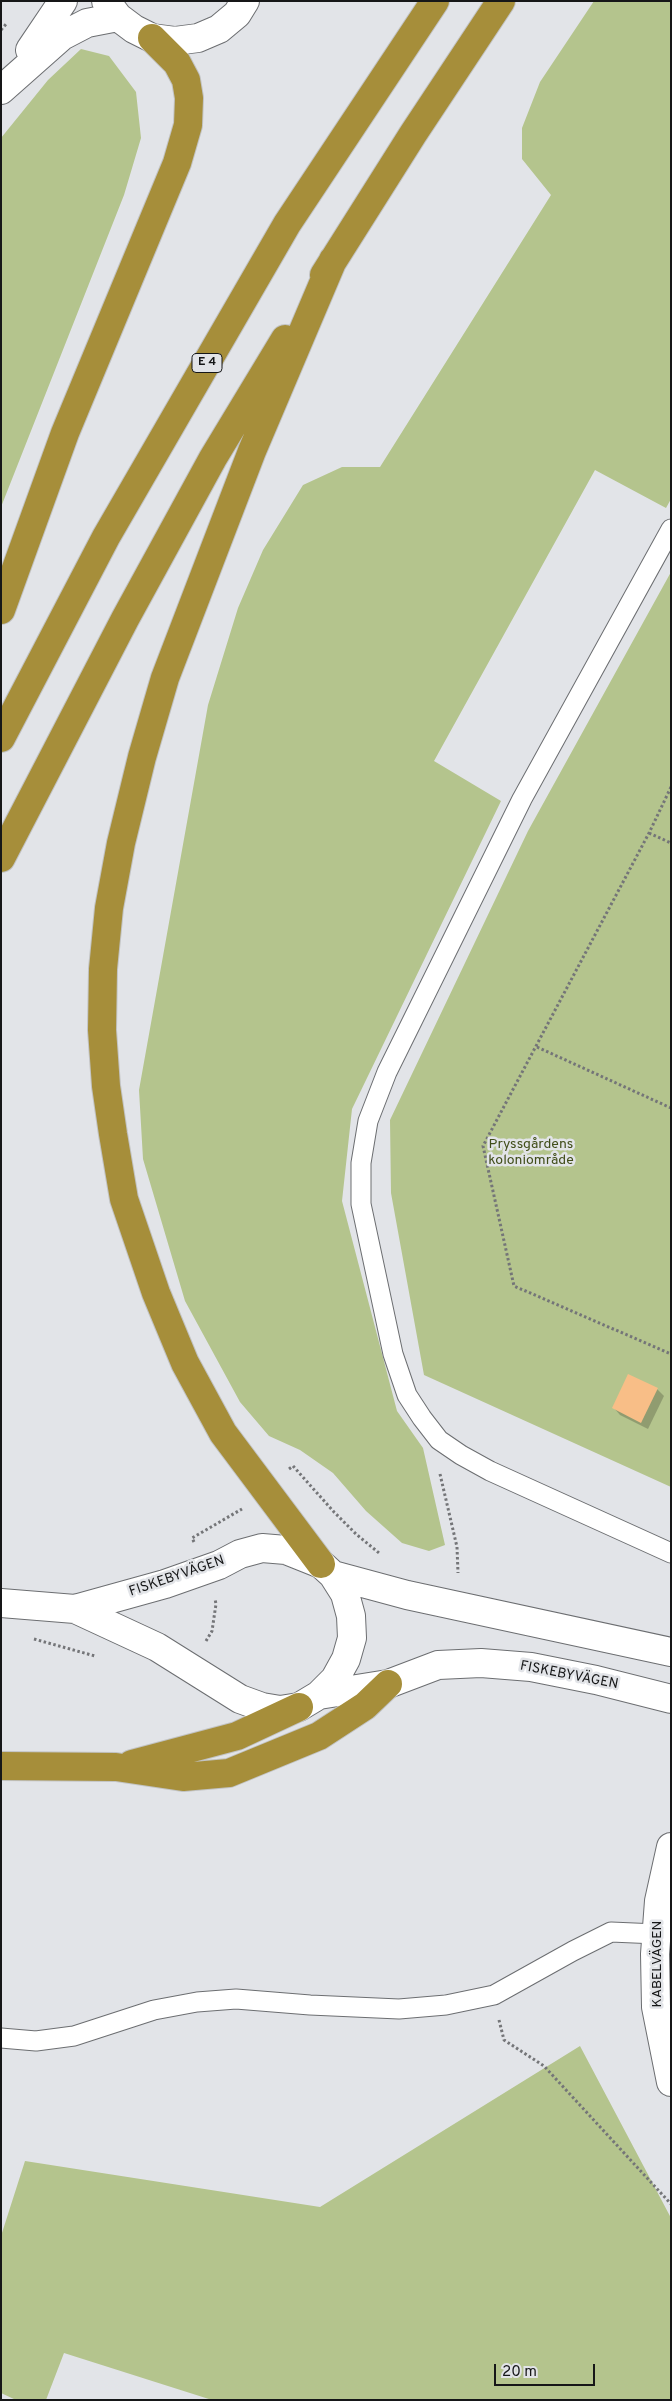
<!DOCTYPE html>
<html>
<head>
<meta charset="utf-8">
<style>
  body { margin:0 }
  #map { position:relative; width:672px; height:2401px; overflow:hidden; background:#e2e4e8; font-family:Overpass,sans-serif }
  canvas { display:block }
  .frame { position:absolute; inset:0; border:2px solid #161718; pointer-events:none }
  .scale { position:absolute; left:494px; top:2364px; width:101px; height:22px; box-sizing:border-box; border:2px solid #161718; border-top:0; padding-left:6px; font-size:15px; line-height:18px; white-space:nowrap; color:#161718; -webkit-text-stroke:4px #e2e4e8; paint-order:stroke }
</style>
</head>
<body>
<div id="map">
<canvas width="672" height="2401"></canvas>
<div class="frame"></div>
<div class="scale">20 m</div>
</div>
<script>
const g = document.querySelector('canvas').getContext('2d');
g.lineJoin = 'round';
function fillPath(path, color) { g.fillStyle = color; g.fill(path, 'evenodd'); }
const shape = rows => new Path2D(rows.map(r => 'M' + r).join(''));
function trace(path, color, width, dash) { g.strokeStyle = color; g.lineWidth = width; g.lineCap = dash ? 'butt' : 'round'; g.setLineDash(dash || []); g.stroke(path); }
function label(font, color, halo, rows, align = 'center') {
  g.font = font + ' Overpass,sans-serif'; g.lineWidth = 5; g.setLineDash([]); g.textBaseline = 'middle'; g.strokeStyle = halo; g.fillStyle = color; for (const [text, x, y, turn = 0] of rows) {
    g.save(); g.translate(x, y); g.rotate((+turn || 0) * Math.PI / 180); g.textAlign = isNaN(turn) ? turn : align; if (halo) g.strokeText(text, 0, 0); g.fillText(text, 0, 0); g.restore();
  }
}
const green = shape([
  [594,1,671,1,671,499,666,508,595,470,434,761,501,801,352,1109,342,1201,397,1411,423,1448,445,1545,429,1551,402,1543,366,1511,333,1473,300,1450,269,1436,240,1402,185,1301,143,1159,139,1090,208,705,238,608,263,550,303,485,342,467,380,467,551,195,522,159,522,128,540,82],
  [81,49,109,56,136,92,141,138,124,195,1,507,1,138,48,80],
  [671,572,671,1487,424,1375,391,1193,390,1120,528,831],
  [580,2046,671,2218,671,2400,212,2400,64,2353,46,2400,16,2400,1,2393,1,2236,25,2161,320,2207]
]);
const shadow = shape([
  [657,1389,664,1396,648,1429,620,1415,614,1408]
]);
const building = shape([
  [628,1374,658,1388,641,1423,612,1408]
]);
const path = shape([
  [1,30,7,23],
  [671,787,649,833,483,1146,514,1286,671,1354],
  [649,833,671,843],
  [537,1047,671,1108],
  [289,1469,293,1466,334,1512,356,1534,379,1553],
  [440,1474,457,1547,458,1573],
  [194,1542,192,1538,242,1509],
  [34,1639,95,1656],
  [206,1641,212,1631,216,1604,215,1599],
  [499,2020,504,2040,544,2066,671,2204]
]);
const service = shape([
  [671,529,522,799,387,1072,368,1121,361,1163,361,1204,393,1354,407,1395,422,1418,439,1440,461,1455,490,1471,671,1553],
  [1,2038,36,2041,74,2036,154,2010,197,2002,236,1999,310,2005,399,2009,446,2005,494,1995,573,1951,611,1932,657,1934]
]);
const minor = shape([
  [671,1847,659,1901,655,1954,656,2007,671,2082]
]);
const tertiary = shape([
  [106,1,118,17,134,29,152,38,175,41,198,38,219,29,237,14,245,1],
  [30,50,63,1],
  [1,90,62,36,87,23,118,17],
  [333,1575,407,1595,671,1652],
  [1,1603,75,1609,157,1647,240,1699,262,1707,280,1710,299,1707,319,1695,335,1679,346,1659,352,1638,351,1616,345,1594,333,1575,321,1564,286,1550,262,1548,240,1554,219,1565,165,1584,75,1609],
  [319,1695,388,1684,438,1665,481,1663,531,1667,596,1680,671,1699]
]);
const motorway = shape([
  [324,275,413,134,501,1],
  [1,610,65,433,177,163,188,125,189,98,186,80,177,63,152,38],
  [1,738,106,537,287,224,435,1],
  [1,858,125,619,213,458,285,339],
  [321,1564,223,1433,185,1363,156,1293,124,1199,113,1134,106,1086,102,1030,103,969,109,908,121,843,142,757,165,678,252,451,333,260],
  [132,1764,237,1736,299,1707],
  [1,1766,116,1767,183,1777,229,1773,319,1736,365,1706,388,1684]
]);
const shields = [
  [207,363,30]
];
const shieldNames = [
  ["E 4",207,363]
];
const parkNames = [
  ["Pryssgårdens",531,1145],
  ["koloniområde",531,1161]
];
const streetNames = [
  ["FISKEBYVÄGEN",177,1577,-19],
  ["FISKEBYVÄGEN",569,1676,11],
  ["KABELVÄGEN",658,1964,-90]
];
fillPath(green, '#b4c48d');
fillPath(shadow, '#0003');
fillPath(building, '#f8be87');
trace(service, '#6c6e71', 21);
trace(minor, '#6c6e71', 30);
trace(tertiary, '#6c6e71', 30);
trace(motorway, '#c2c3c3', 30);
trace(path, '#747578', 3, [2.5, 2.5]);
trace(service, '#fff', 19);
trace(minor, '#fff', 28);
trace(tertiary, '#fff', 28);
trace(motorway, '#a68e3a', 28);
for (const [x, y, w] of shields) { const box = new Path2D(); box.roundRect(x - w / 2, y - 9.5, w, 19, 4); g.fillStyle = '#e2e4e8'; g.fill(box); trace(box, '#161718', 1); }
label('bold 12px', '#161718', null, shieldNames);
label('14px', '#414e1a', '#e2e4e8', parkNames);
label('14px', '#161718', '#e2e4e8', streetNames);
</script>
</body>
</html>
